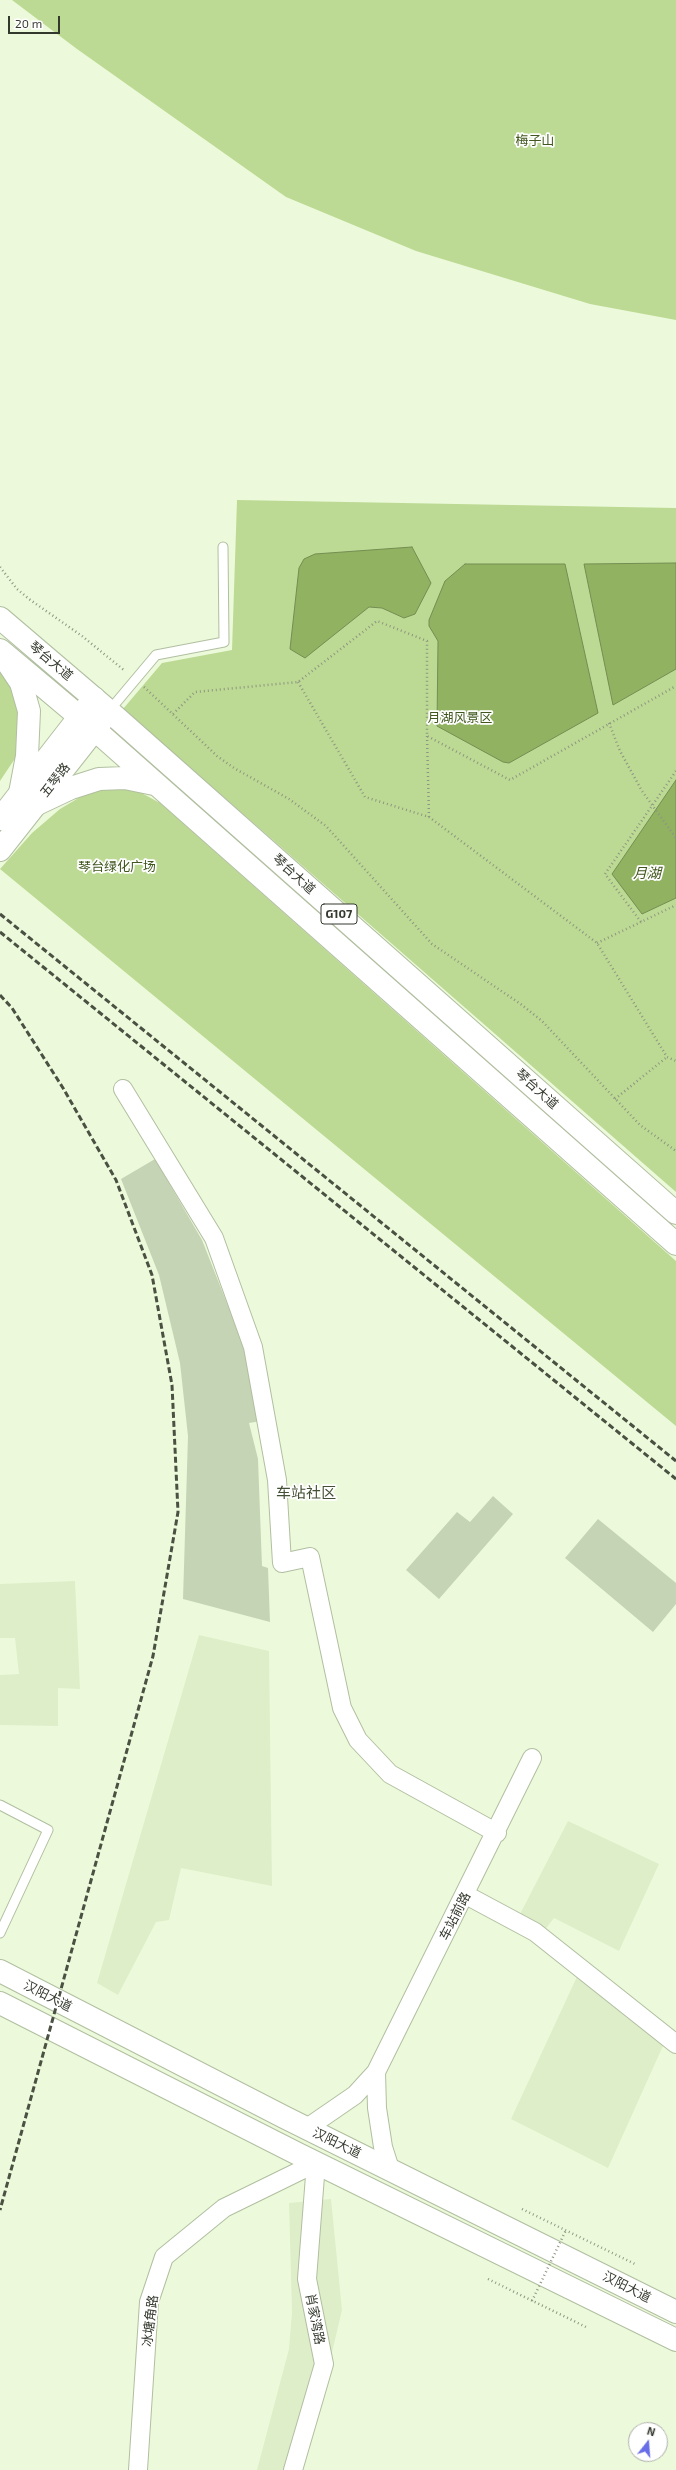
<!DOCTYPE html>
<html>
<head>
<meta charset="utf-8">
<style>
  body { margin:0 }
  #map { position:relative; width:676px; height:2470px; overflow:hidden; background:#ecfadb; font-family:"Exo 2",sans-serif }
  canvas { display:block }
  .north { position:absolute; left:628px; top:2422px; width:40px; height:40px; box-sizing:border-box; background:#fff; border:1px solid #aeb0ab; border-radius:50%; rotate:17deg; font-size:11px; font-weight:700; line-height:16px; text-align:center; color:#34392e }
  .north::after { content:''; display:block; margin:auto; width:14px; height:18px; background:#686ee7; clip-path:polygon(50% 0,100% 100%,50% 72%,0 100%) }
  .scale { position:absolute; left:8px; top:16px; width:52px; height:18px; box-sizing:border-box; border:2px solid #34392e; border-top:0; padding-left:5px; font-size:12px; line-height:14px; white-space:nowrap; color:#34392e; -webkit-text-stroke:3px #fff; paint-order:stroke }
</style>
</head>
<body>
<div id="map">
<canvas width="676" height="2470"></canvas>
<div class="north">N</div>
<div class="scale">20 m</div>
</div>
<script>
const g = document.querySelector('canvas').getContext('2d');
g.lineJoin = 'round';
function fillPath(path, color) { g.fillStyle = color; g.fill(path, 'evenodd'); }
const shape = rows => new Path2D(rows.map(r => 'M' + r).join(''));
function trace(path, color, width, dash) { g.strokeStyle = color; g.lineWidth = width; g.lineCap = dash ? 'butt' : 'round'; g.setLineDash(dash || []); g.stroke(path); }
function label(font, color, halo, rows, align = 'center') {
  g.font = font + ' "Exo 2","Noto Sans SC",sans-serif'; g.lineWidth = 3.5; g.setLineDash([]); g.textBaseline = 'middle'; g.strokeStyle = halo; g.fillStyle = color; for (const [text, x, y, turn = 0] of rows) {
    g.save(); g.translate(x, y); g.rotate((+turn || 0) * Math.PI / 180); g.textAlign = isNaN(turn) ? turn : align; if (halo) g.strokeText(text, 0, 0); g.fillText(text, 0, 0); g.restore();
  }
}
const built = shape([
  [75,1581,80,1689,58,1688,58,1726,0,1725,0,1675,19,1674,15,1638,0,1638,0,1584],
  [199,1635,269,1651,272,1886,181,1868,169,1920,156,1922,118,1995,97,1983],
  [568,1821,659,1864,619,1951,554,1918,544,1931,518,1918],
  [581,1968,667,2037,608,2168,511,2119],
  [331,2199,342,2310,312,2437,300,2470,257,2470,289,2349,292,2312,289,2203]
]);
const green = shape([
  [12,0,676,0,676,320,590,304,416,251,286,197,77,49],
  [237,500,676,508,676,1192,123,709,162,663,232,650],
  [0,666,7,674,21,713,16,757,0,781],
  [108,787,136,790,160,803,676,1261,676,1426,0,869,32,833,60,809,87,793]
]);
const water = shape([
  [412,547,431,583,415,614,404,618,382,608,369,607,305,658,290,649,299,568,304,559,315,554,412,547],
  [676,563,676,669,613,705,584,564,676,563],
  [465,564,565,564,598,713,509,763,503,762,437,726,438,641,429,626,429,620,445,581,465,564],
  [676,780,676,898,642,914,612,874,676,780]
]);
const building = shape([
  [155,1159,202,1240,247,1354,261,1421,249,1423,258,1459,262,1566,268,1568,270,1622,183,1599,188,1436,180,1363,159,1275,121,1179],
  [493,1496,513,1514,439,1599,406,1570,457,1512,470,1522],
  [598,1519,676,1583,676,1604,653,1632,565,1558]
]);
const path = shape([
  [0,567,17,589,29,599,82,636,125,671],
  [298,682,365,797,429,817,597,943,667,1057,676,1061],
  [144,687,217,756,234,768,289,799,326,826,432,944,522,1005,542,1021,640,1125,676,1151],
  [173,714,195,692,298,682,377,621,427,641,427,736,510,780,676,686],
  [609,723,620,751,642,791,676,838],
  [427,736,429,817],
  [676,771,605,874,641,922,676,905],
  [597,943,641,922],
  [615,1099,667,1057],
  [522,2209,637,2265],
  [488,2279,588,2328]
]);
const service = shape([
  [109,711,156,655,224,642,223,547],
  [0,1805,48,1830,0,1933]
]);
const minor = shape([
  [123,1089,214,1238,253,1347,277,1480,282,1563,310,1557,342,1708,358,1740,390,1774,497,1833],
  [466,1895,535,1932,676,2044],
  [376,2072,377,2108,383,2147,390,2169],
  [307,2128,355,2095,376,2072,532,1758],
  [138,2470,149,2302,164,2257,224,2208,316,2163,307,2279,324,2364,293,2470]
]);
const secondary = shape([
  [0,819,94,698],
  [0,850,107,714]
]);
const primary = shape([
  [0,1971,284,2117,676,2312],
  [0,2003,298,2154,676,2340]
]);
const trunk = shape([
  [0,618,109,711,676,1213],
  [0,650,94,729,676,1244],
  [9,665,21,683,29,711,27,756,20,793],
  [35,805,71,788,99,779,125,778,154,784]
]);
const rail = shape([
  [0,914,676,1461],
  [0,932,676,1479],
  [0,995,12,1008,63,1088,116,1180,152,1275,172,1385,178,1512,153,1656,0,2210]
]);
const pathBridge = shape([
  [532,2301,566,2230]
]);
const shields = [
  [339,914,36]
];
const shieldNames = [
  ["G107",339,914]
];
const parkNames = [
  ["梅子山",535,141],
  ["月湖风景区",460,718],
  ["琴台绿化广场",117,867]
];
const streetNames = [
  ["琴台大道",51,661,40],
  ["五琴路",55,780,-52],
  ["琴台大道",294,874,42],
  ["琴台大道",537,1089,42],
  ["车站前路",455,1916,-63],
  ["汉阳大道",48,1996,27],
  ["汉阳大道",337,2143,26],
  ["汉阳大道",627,2287,27],
  ["肖家湾路",315,2319,79],
  ["冰塘角路",150,2321,-83]
];
const waterNames = [
  ["月湖",647,873]
];
const quarterNames = [
  ["车站社区",306,1493]
];
fillPath(built, '#deeec9');
fillPath(green, '#bcda93');
fillPath(water, '#91b261');
trace(water, '#758e52', 1);
fillPath(building, '#c6d4b6');
trace(service, '#b1bfa1', 11);
trace(minor, '#b1bfa1', 20);
trace(secondary, '#b1bfa1', 24);
trace(primary, '#b1bfa1', 24);
trace(trunk, '#b1bfa1', 24);
trace(path, '#8d9681', 2.5, [1, 3]);
trace(service, '#fff', 9);
trace(minor, '#fff', 18);
trace(secondary, '#fff', 22);
trace(primary, '#fff', 22);
trace(trunk, '#fff', 22);
trace(rail, '#4a5042', 3, [6, 3]);
trace(pathBridge, '#8d9681', 2.5, [1, 3]);
for (const [x, y, w] of shields) { const box = new Path2D(); box.roundRect(x - w / 2, y - 10, w, 20, 3); g.fillStyle = '#fff'; g.fill(box); trace(box, '#34392e', 1); }
label('bold 12px', '#34392e', null, shieldNames);
label('13px', '#41571e', '#fff', parkNames);
label('13px', '#34392e', '#fff', streetNames);
label('italic 14px', '#40551c', '#fff', waterNames);
label('15px', '#445036', '#fff', quarterNames);
</script>
</body>
</html>
